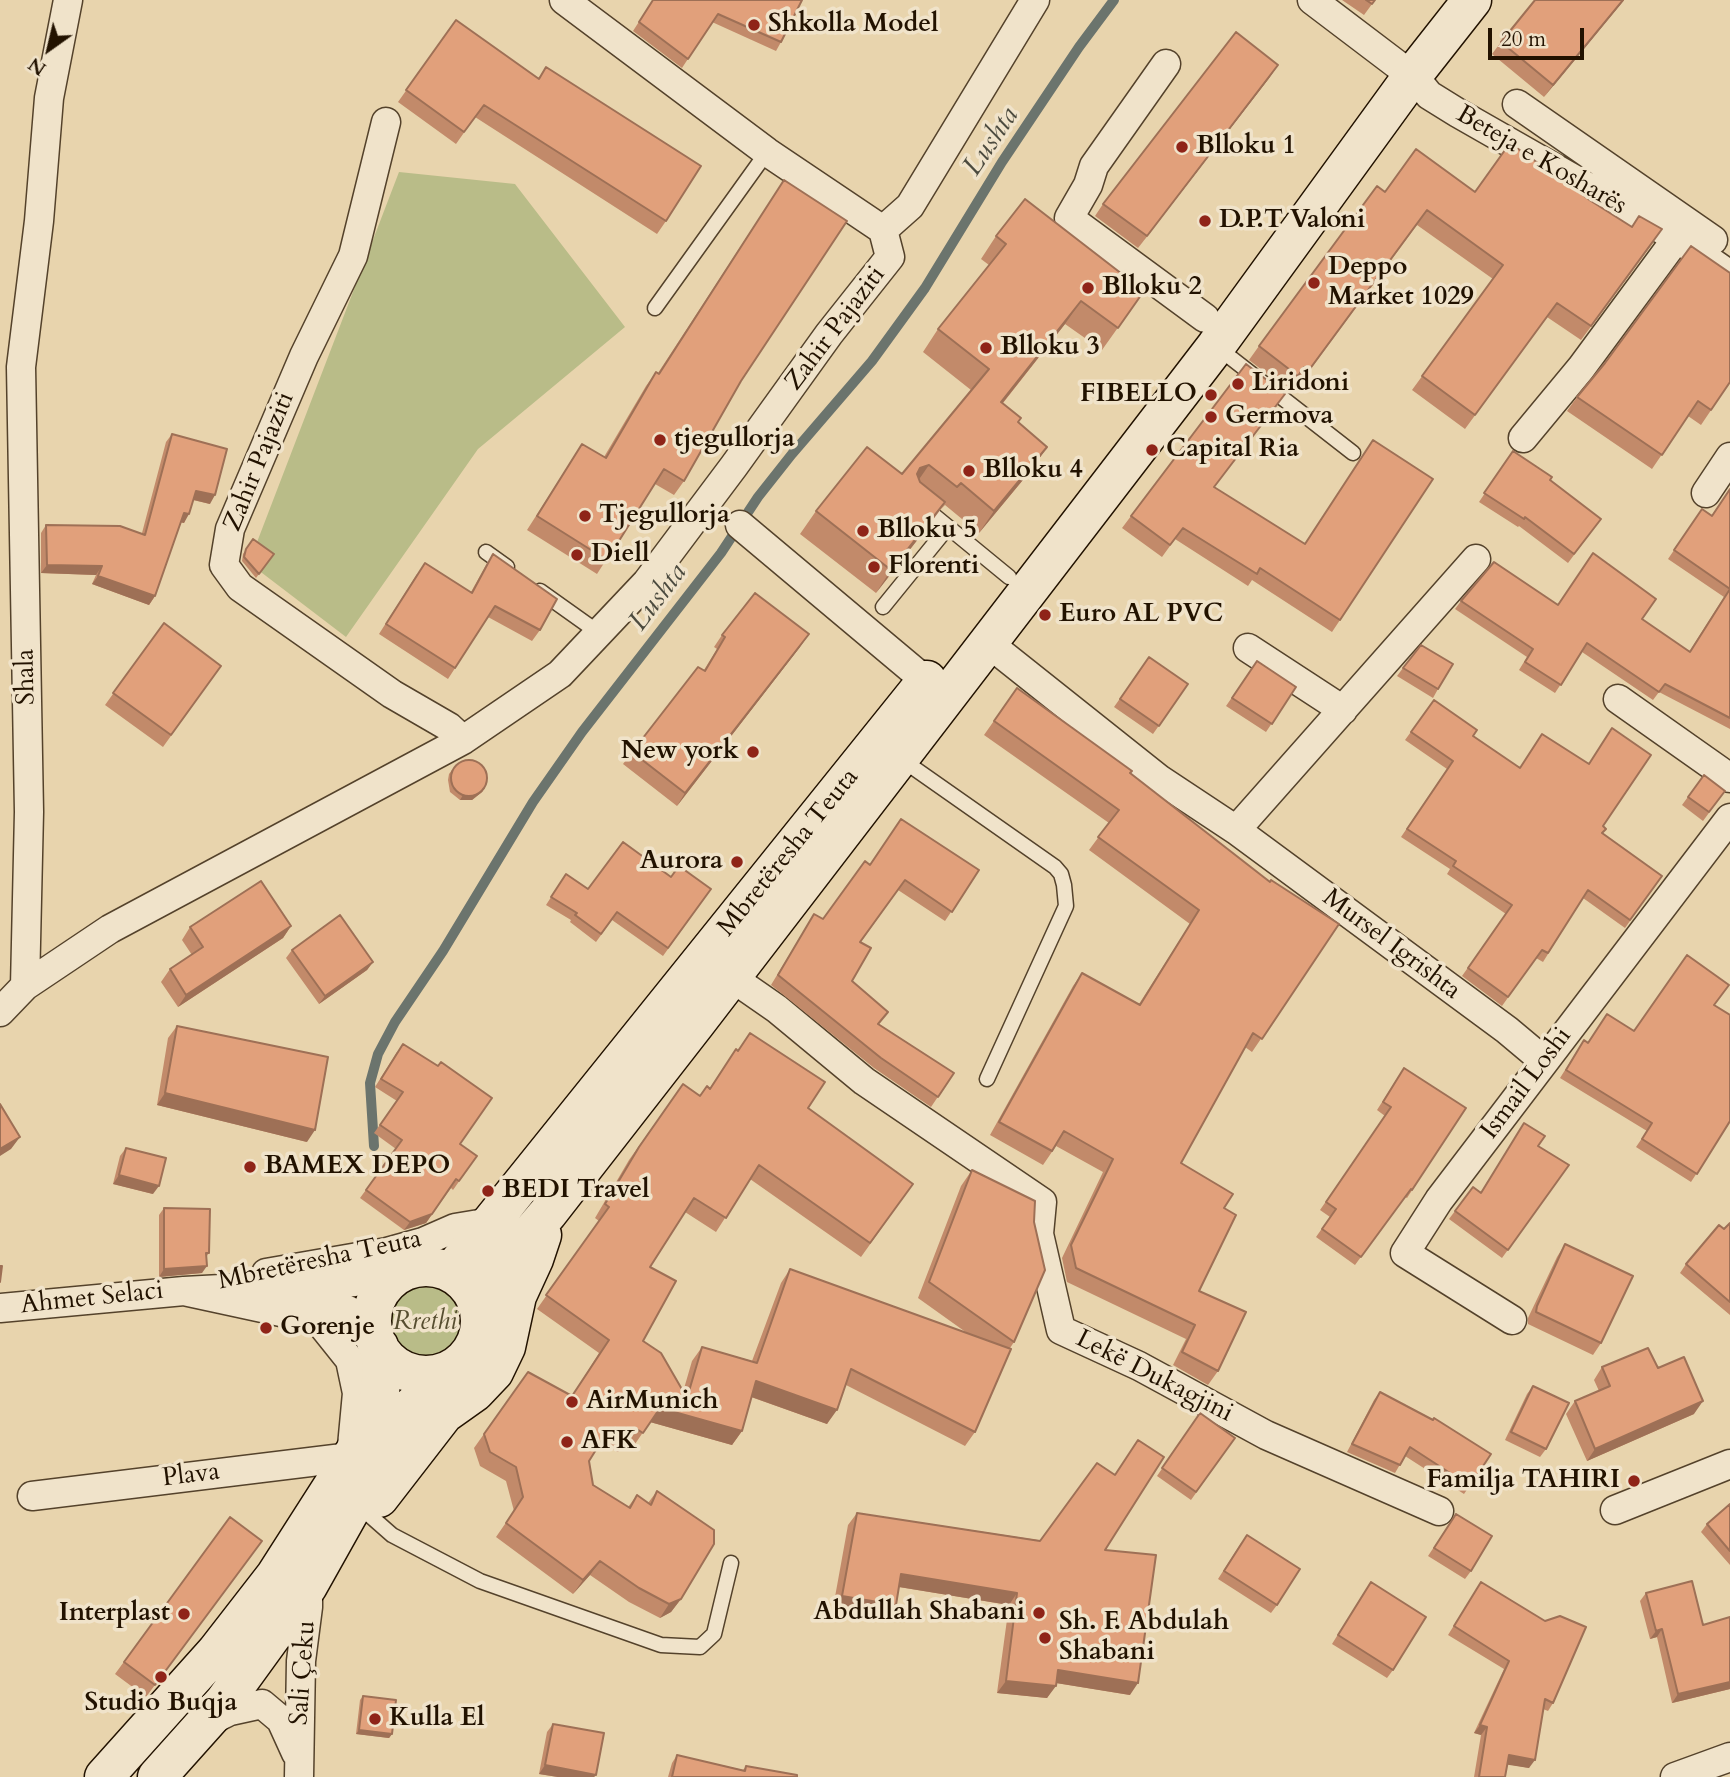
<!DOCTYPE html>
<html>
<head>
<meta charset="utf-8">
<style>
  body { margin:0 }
  #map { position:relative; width:1730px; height:1777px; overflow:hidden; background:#e8d4ad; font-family:Cardo,serif }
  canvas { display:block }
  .north { position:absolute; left:14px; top:14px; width:70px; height:70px; -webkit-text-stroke:5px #f0e3ca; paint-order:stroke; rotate:214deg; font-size:19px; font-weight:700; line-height:28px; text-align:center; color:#221200 }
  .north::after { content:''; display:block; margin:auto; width:24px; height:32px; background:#221200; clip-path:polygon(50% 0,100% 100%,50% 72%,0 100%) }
  .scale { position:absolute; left:1488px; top:28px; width:96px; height:32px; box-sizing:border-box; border:4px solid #221200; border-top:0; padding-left:9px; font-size:21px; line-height:24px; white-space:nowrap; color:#221200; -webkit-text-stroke:5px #f0e3ca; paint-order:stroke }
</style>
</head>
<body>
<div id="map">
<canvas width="1730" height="1777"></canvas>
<div class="north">N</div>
<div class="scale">20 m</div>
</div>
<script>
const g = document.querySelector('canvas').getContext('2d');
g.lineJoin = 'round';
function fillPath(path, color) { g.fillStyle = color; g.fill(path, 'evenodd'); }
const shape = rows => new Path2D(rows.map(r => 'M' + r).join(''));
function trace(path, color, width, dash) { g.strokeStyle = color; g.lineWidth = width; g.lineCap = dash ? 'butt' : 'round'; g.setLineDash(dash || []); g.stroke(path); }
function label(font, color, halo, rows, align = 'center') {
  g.font = font + ' Cardo,serif'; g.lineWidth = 7; g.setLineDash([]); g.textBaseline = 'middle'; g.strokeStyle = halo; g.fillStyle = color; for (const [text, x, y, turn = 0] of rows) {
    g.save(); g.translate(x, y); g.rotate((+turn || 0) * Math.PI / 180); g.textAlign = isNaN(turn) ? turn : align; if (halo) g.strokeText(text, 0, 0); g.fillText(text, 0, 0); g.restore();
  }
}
const green = shape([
  [399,172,515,184,625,327,478,449,346,637,249,563],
  '388 1324a37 37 0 1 1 74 0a37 37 0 1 1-74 0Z'
]);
const stream = shape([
  [374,1146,370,1083,378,1054,395,1022,443,951,533,802,582,732,721,553,758,497,792,454,872,361,925,288,1002,162,1079,47,1114,0]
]);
const lane = shape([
  [655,308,767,152],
  [1217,347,1353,453],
  [920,504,1009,577],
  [486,552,507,567],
  [540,591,599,633],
  [883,607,948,527],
  [901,759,1055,867,1061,874,1064,885,1066,906,987,1079],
  [367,1513,392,1535,480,1581,661,1645,700,1647,714,1634,731,1563]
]);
const street = shape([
  [1312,0,1399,66],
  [1166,64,1094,166,1088,185,1069,218,1205,318],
  [1413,75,1429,95,1458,113,1677,238,1730,275],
  [1517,104,1713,240],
  [386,122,353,256,304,356,251,480,230,529,224,565,240,587,392,694,449,727,463,740],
  [883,230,910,206,1035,0],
  [1523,438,1581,368,1677,238],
  [1706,493,1730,457],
  [740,525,926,681],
  [988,643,1159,779,1236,830,1507,1030,1544,1061],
  [1248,648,1343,710],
  [1618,699,1730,778],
  [1236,830,1476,559],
  [715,966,777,1009,864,1081,1042,1202,1039,1234,1061,1330,1139,1366,1266,1435,1439,1511],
  [25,986,29,812,21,367,39,221,49,98,68,0],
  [0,1012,25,986,110,929,463,740,560,674,647,582,734,466,829,334,890,257,883,230,767,152,564,0],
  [266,1273,387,1252,423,1242,455,1228,491,1222],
  [291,1300,335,1304,358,1315,373,1326],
  [0,1308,184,1291,354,1282,408,1270],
  [1512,1320,1405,1253,1439,1200,1730,818],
  [32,1496,351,1457,357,1393,350,1360,318,1320,184,1291],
  [1615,1510,1730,1464],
  [210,1721,230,1711,262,1704,281,1720,296,1753],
  [299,1777,301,1661,308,1607,308,1586],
  [1675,1777,1730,1757]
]);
const secondary = shape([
  '372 1321a54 54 0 1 1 108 0a54 54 0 1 1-108 0Z',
  [451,1272,927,680],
  [476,1298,548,1213,696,1023,1216,346,1413,75,1472,0],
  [379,1498,444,1414,475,1392,494,1372,506,1347,517,1296,534,1259,542,1235],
  [104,1777,216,1652,275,1576,371,1426,380,1393,382,1368,379,1346],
  [157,1777,224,1702,308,1586,405,1413,448,1371]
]);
const wall = shape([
  [653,0,802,0,781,42,776,51,712,22,682,68,633,31],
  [1342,0,1375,0,1364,15],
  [1624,0,1544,97,1492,54,1501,42],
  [456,20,538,79,546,67,666,221,657,234,475,117,456,144,398,102],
  [1270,77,1138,248,1095,216,1103,204],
  [784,180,741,381,684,481,674,495,655,484,597,574,527,530,582,444,604,457,646,386,656,372,658,373],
  [1385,192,1475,192,1591,201,1653,243,1581,340,1547,317,1465,429,1412,390,1493,279,1417,225,1299,385,1295,381,1288,390,1249,360,1259,346],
  [996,236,1144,291,1102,350,1065,324,1003,403,1018,422,1047,447,1032,469,979,533,945,505,941,509,929,525,876,593,800,534,816,511,902,474,971,390,923,352,938,329,989,265,981,259],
  [1730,382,1701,425,1688,416,1652,469,1567,411,1577,397],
  [172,434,210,504,193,500,184,523,181,522,155,596,149,605,92,584,96,575,41,573,41,533,46,525,142,533,166,442],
  [1513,451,1601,519,1568,563,1519,526,1518,527,1479,502],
  [1214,487,1340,620,1332,632,1252,580,1248,586,1175,539,1162,557,1122,528,1131,516],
  [1730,489,1730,729,1659,692,1653,700,1582,652,1555,693,1519,670,1527,657,1455,609,1461,601,1558,605,1642,619,1689,652,1724,597,1668,559,1702,509,1712,515],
  [253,539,274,554,256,578,242,561,243,554],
  [493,554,540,630,532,641,488,617,448,679,379,634,417,574,471,592,486,565],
  [164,623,221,666,163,747,105,705],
  [722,635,800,647,677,806,623,764,632,752,704,670,717,649,714,647],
  [1149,657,1188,684,1153,734,1114,707],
  [1257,661,1296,687,1266,732,1226,706],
  [1403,668,1438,689,1433,698,1397,676],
  [1017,688,1270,882,1339,924,1252,1052,1245,1047,1181,1163,1224,1208,1199,1291,1218,1371,1208,1385,1173,1365,1186,1339,1067,1282,1062,1258,1103,1172,1056,1146,1043,1165,990,1135,1073,986,1082,973,1139,1004,1190,924,1089,850,1109,823,984,735],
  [1434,700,1473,736,1603,826,1602,833,1662,876,1625,928,1583,898,1543,962,1536,958,1502,1006,1462,976,1506,914,1447,874,1450,869,1401,837,1447,769,1405,740],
  [452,770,485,787,482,792,472,800,460,800,450,792,448,780,449,774],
  [1704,775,1725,791,1703,821,1682,805],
  [870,864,979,870,945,921,898,890,861,942,852,981,879,1024,954,1073,931,1107,874,1068,771,985,814,914,823,919],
  [566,874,588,889,671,877,711,889,663,956,612,920,596,942,570,922,571,920,546,905],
  [291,926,283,938,178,1007,161,982,170,969,192,955,182,940,190,927],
  [292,950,373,962,367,970,319,1004,286,958],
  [1714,1005,1730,1015,1730,1122,1691,1182,1636,1147,1647,1131,1560,1078,1584,1040,1588,1043,1634,1031],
  [177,1026,307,1142,157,1105,168,1038],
  [750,1033,808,1108,913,1184,861,1257,750,1179,716,1232,685,1212,650,1267,643,1341,683,1392,692,1361,702,1347,752,1361,781,1283,790,1269,967,1333,918,1298,961,1186,972,1170,1014,1342,1010,1348,975,1432,965,1446,846,1385,827,1424,751,1397,742,1431,732,1445,650,1422,633,1447,626,1442,618,1452,600,1444,589,1461,593,1485,628,1507,637,1495,648,1503,657,1491,681,1599,671,1612,660,1618,629,1602,590,1575,573,1594,496,1537,514,1511,506,1481,480,1466,474,1448,528,1372,572,1396,599,1353,537,1309,599,1221,595,1218,629,1160,683,1084,700,1096,710,1088,736,1049,738,1051],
  [397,1052,460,1144,477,1156,453,1190,451,1188,426,1223,404,1230,360,1198,396,1149,374,1133,397,1101,375,1087],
  [1398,1077,1466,1108,1407,1198,1405,1197,1355,1265,1316,1237,1330,1217,1320,1210,1385,1116,1377,1110],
  [1524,1123,1538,1146,1569,1165,1502,1258,1449,1219,1473,1187,1481,1192],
  [126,1148,153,1194,113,1184,120,1156],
  [164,1208,209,1253,206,1257,202,1273,159,1277,159,1215],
  [1730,1223,1730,1315,1680,1273,1686,1264],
  [1565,1244,1601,1343,1593,1355,1528,1324,1528,1318,1557,1257],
  [1602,1367,1694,1414,1587,1461,1566,1414,1575,1401,1599,1391,1594,1380],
  [1533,1386,1546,1449,1540,1457,1505,1440,1527,1394],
  [1380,1392,1491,1454,1464,1494,1405,1456,1395,1473,1347,1452,1374,1400],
  [1200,1413,1235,1438,1191,1500,1157,1476],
  [1730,1504,1730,1565,1701,1532,1707,1524],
  [857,1513,1105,1550,1130,1695,1056,1683,1047,1698,997,1693,1009,1605,899,1587,887,1617,833,1608,848,1525],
  [1456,1514,1471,1571,1465,1579,1428,1556],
  [230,1517,253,1553,146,1697,115,1674],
  [1241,1543,1277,1605,1271,1613,1218,1579],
  [1481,1582,1553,1703,1548,1711,1543,1709,1529,1768,1507,1764,1505,1777,1474,1777,1481,1735,1474,1733,1504,1669,1448,1635],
  [1365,1591,1393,1670,1387,1678,1332,1644],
  [1646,1593,1703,1625,1730,1689,1672,1703,1657,1637,1650,1639,1640,1601],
  [363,1696,392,1734,389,1738,356,1734,360,1700],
  [553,1724,596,1775,594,1777,558,1777,539,1774,547,1732],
  [677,1755,743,1770,746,1766,797,1777,668,1777,672,1763]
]);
const shadedWall = shape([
  [1623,0,1624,0,1544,97,1553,85],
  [1278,65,1270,77,1138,248,1147,236],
  [1081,301,1065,324,986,424,1001,402],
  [1047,447,1032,469,979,533,994,511],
  [929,465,913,488,904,490,920,468],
  [196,491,215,495,210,504,190,499],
  [945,502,929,525,876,593,891,570],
  [184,513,189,514,184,523,179,522],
  [47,565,102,566,96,575,41,573],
  [98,576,155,596,149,605,92,584],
  [809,634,800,647,677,806,685,793],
  [485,787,482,792,472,800,460,800,463,795],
  [291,926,283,938,178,1007,186,995],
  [373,962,367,970,319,1004,325,996],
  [165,1093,315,1130,307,1142,157,1105],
  [20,1137,11,1149,0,1156,0,1149],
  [119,1175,159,1186,153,1194,113,1184],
  [456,1179,426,1223,404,1230,410,1222],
  [207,1266,202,1273,159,1277,164,1269],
  [756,1381,837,1410,827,1424,746,1395],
  [1703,1401,1694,1414,1587,1461,1595,1449],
  [660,1408,742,1431,732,1445,650,1422],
  [600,1561,590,1575,573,1594,583,1580],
  [901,1574,1017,1593,1009,1605,893,1586],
  [842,1596,896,1605,887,1617,833,1608],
  [681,1599,671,1612,660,1618,669,1604],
  [1662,1629,1657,1637,1650,1639,1656,1631],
  [1058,1670,1138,1683,1130,1695,1050,1682],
  [1006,1681,1056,1686,1047,1698,997,1693],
  [1730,1682,1730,1689,1672,1703,1678,1694],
  [1480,1725,1487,1727,1481,1735,1474,1733],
  [359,1730,392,1734,389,1738,356,1734],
  [1509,1755,1535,1760,1529,1768,1503,1764],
  [545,1765,596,1775,594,1777,558,1777,539,1774]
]);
const building = shape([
  [653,0,802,0,781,42,718,14,688,59,639,22,653,0],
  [1366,0,1375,0,1372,4,1366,0],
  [1535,0,1623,0,1553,85,1501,42,1535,0],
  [456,20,539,79,546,67,701,166,666,221,484,105,464,132,406,90,456,20],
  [1236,32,1278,65,1147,236,1103,204,1236,32],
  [1510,143,1591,201,1632,227,1639,216,1662,229,1591,326,1557,303,1475,415,1422,376,1503,265,1427,210,1309,370,1304,367,1298,376,1259,346,1377,186,1385,192,1416,149,1475,192,1510,143],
  [784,180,847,221,741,381,684,481,664,469,607,560,537,516,582,444,606,458,656,372,659,374,784,180],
  [1025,199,1144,291,1118,328,1081,301,1001,402,1021,418,1018,422,1047,447,994,511,961,483,957,487,929,465,920,468,917,474,920,482,945,502,891,570,816,511,867,447,902,474,989,369,938,329,1006,244,996,236,1025,199],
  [1691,246,1730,273,1730,382,1711,410,1698,401,1662,455,1577,397,1605,363,1691,246],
  [1246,364,1285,394,1214,487,1305,544,1373,440,1433,479,1340,620,1260,568,1257,574,1183,528,1170,545,1131,516,1246,364],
  [172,434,227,449,215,495,196,491,189,514,184,513,155,596,98,576,102,566,47,565,46,525,120,526,145,535,172,434],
  [1513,451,1552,477,1550,480,1601,519,1574,554,1525,517,1524,519,1484,493,1513,451],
  [1730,489,1730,718,1665,684,1659,692,1587,643,1561,685,1525,662,1533,649,1461,601,1494,562,1558,605,1593,553,1656,599,1642,619,1690,652,1730,589,1674,550,1702,509,1712,516,1730,489],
  [253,539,274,554,259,574,244,557,246,549,253,539],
  [493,554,557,599,540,630,495,606,455,668,386,624,425,563,472,593,493,554],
  [755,593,809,634,685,793,632,752,698,667,705,671,725,637,722,635,755,593],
  [164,623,221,666,171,735,113,693,164,623],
  [1421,645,1453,664,1438,689,1403,668,1421,645],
  [1149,657,1188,684,1159,726,1120,699,1149,657],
  [1257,661,1296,687,1272,724,1232,698,1257,661],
  [1017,688,1132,771,1130,773,1270,882,1271,880,1339,924,1262,1039,1253,1033,1181,1163,1233,1194,1224,1208,1236,1215,1199,1291,1246,1312,1218,1371,1182,1352,1195,1325,1076,1268,1071,1245,1113,1159,1064,1131,1052,1151,999,1122,1082,973,1140,1005,1199,910,1098,837,1119,810,994,721,1017,688],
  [1434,700,1477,730,1473,736,1520,768,1542,734,1589,764,1612,728,1651,755,1603,826,1606,829,1602,833,1662,876,1630,920,1588,890,1548,953,1542,950,1508,997,1468,968,1512,905,1453,866,1456,861,1407,829,1453,761,1411,732,1434,700],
  '451 778a18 18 0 1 1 36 0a18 18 0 1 1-36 0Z',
  [1704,775,1725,791,1709,812,1688,797,1704,775],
  [901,819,979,870,952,912,905,880,860,942,871,948,852,981,888,1012,878,1024,954,1073,938,1097,881,1058,778,975,814,914,823,919,865,861,870,865,901,819],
  [623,842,671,877,679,866,711,889,668,948,617,912,601,934,575,915,577,913,551,897,566,874,588,889,623,842],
  [261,881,291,926,186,995,170,969,203,947,190,927,261,881],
  [340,915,373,962,325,996,292,950,340,915],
  [1687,955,1729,985,1714,1005,1730,1015,1730,1121,1697,1174,1642,1139,1652,1123,1566,1070,1584,1040,1588,1043,1607,1014,1634,1031,1687,955],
  [177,1026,328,1057,315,1130,165,1093,177,1026],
  [750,1033,825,1082,808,1108,913,1184,870,1243,759,1165,726,1218,694,1198,650,1267,676,1281,643,1341,661,1353,687,1398,702,1347,757,1363,790,1269,1011,1349,975,1432,851,1369,837,1410,756,1381,742,1431,660,1408,643,1433,635,1428,627,1438,609,1429,589,1461,593,1485,630,1508,637,1495,651,1505,657,1491,714,1530,714,1544,681,1599,669,1604,639,1588,600,1561,583,1580,506,1523,523,1497,516,1467,490,1452,484,1434,528,1372,572,1396,609,1340,546,1295,609,1207,605,1204,639,1147,683,1084,700,1096,707,1086,710,1089,736,1049,738,1051,750,1033],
  [403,1044,438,1066,441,1062,492,1098,460,1144,477,1156,459,1181,456,1179,432,1214,410,1222,366,1190,402,1140,380,1125,403,1092,381,1079,403,1044],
  [1404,1068,1466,1108,1412,1190,1411,1189,1361,1257,1322,1229,1336,1209,1326,1202,1391,1107,1383,1102,1404,1068],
  [0,1104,20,1137,0,1149,0,1104],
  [1524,1123,1545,1136,1538,1146,1569,1165,1508,1250,1455,1211,1473,1187,1481,1193,1524,1123],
  [126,1148,166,1158,159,1186,119,1175,126,1148],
  [972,1170,1035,1201,1034,1222,1045,1270,1014,1342,929,1282,972,1170],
  [164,1208,210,1209,209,1253,206,1253,207,1266,164,1269,164,1208],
  [1730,1223,1730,1302,1686,1264,1719,1225,1724,1229,1730,1223],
  [1565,1244,1633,1276,1601,1343,1536,1312,1537,1306,1565,1244],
  [0,1266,2,1266,0,1282,0,1266],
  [1648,1348,1658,1368,1684,1357,1703,1401,1595,1449,1575,1401,1610,1386,1602,1367,1648,1348],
  [1533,1386,1569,1403,1546,1449,1511,1432,1533,1386],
  [1380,1392,1433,1420,1434,1418,1491,1454,1470,1486,1410,1447,1400,1465,1352,1444,1380,1392],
  [1200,1413,1235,1438,1196,1492,1162,1468,1200,1413],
  [1138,1440,1164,1457,1105,1550,1156,1555,1138,1683,1058,1670,1056,1686,1006,1681,1017,1593,901,1574,896,1605,842,1596,857,1513,1040,1541,1097,1463,1115,1475,1138,1440],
  [1730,1504,1730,1551,1707,1524,1730,1504],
  [1456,1514,1492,1536,1471,1571,1434,1548,1456,1514],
  [230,1517,262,1541,155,1685,124,1662,230,1517],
  [1247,1535,1300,1569,1277,1605,1224,1571,1247,1535],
  [1692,1581,1703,1625,1730,1617,1730,1682,1678,1694,1662,1629,1656,1631,1646,1593,1692,1581],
  [1371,1582,1426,1617,1393,1670,1338,1635,1371,1582],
  [1481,1582,1545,1621,1560,1616,1586,1627,1553,1703,1545,1699,1535,1760,1509,1755,1505,1777,1479,1777,1487,1727,1480,1725,1509,1661,1454,1626,1481,1582],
  [363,1696,396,1700,392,1734,359,1730,363,1696],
  [553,1724,604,1733,596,1775,545,1765,553,1724],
  [677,1755,745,1771,746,1766,797,1775,797,1777,672,1777,677,1755]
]);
const markers = [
  [754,25,7,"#8f2418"],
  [1182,147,7,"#8f2418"],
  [1205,221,7,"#8f2418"],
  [1314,283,7,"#8f2418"],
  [1088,288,7,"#8f2418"],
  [986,348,7,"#8f2418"],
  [1238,384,7,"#8f2418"],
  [1211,395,7,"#8f2418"],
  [1211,417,7,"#8f2418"],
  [660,440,7,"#8f2418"],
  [1152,450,7,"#8f2418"],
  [969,471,7,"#8f2418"],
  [585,516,7,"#8f2418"],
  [863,531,7,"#8f2418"],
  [577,555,7,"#8f2418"],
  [874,567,7,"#8f2418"],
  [1045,615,7,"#8f2418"],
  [753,752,7,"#8f2418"],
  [737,862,7,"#8f2418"],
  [250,1167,7,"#8f2418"],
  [488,1191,7,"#8f2418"],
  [266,1328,7,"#8f2418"],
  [572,1402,7,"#8f2418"],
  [567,1442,7,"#8f2418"],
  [1634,1481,7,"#8f2418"],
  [1039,1613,7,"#8f2418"],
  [184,1614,7,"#8f2418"],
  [1045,1638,7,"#8f2418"],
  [161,1677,7,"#8f2418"],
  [375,1719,7,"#8f2418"]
];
const poiNames = [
  ["Shkolla Model",768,25],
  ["Blloku 1",1196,147],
  ["D.P.T Valoni",1219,221],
  ["Deppo",1328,268],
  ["Market 1029",1328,298],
  ["Blloku 2",1102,288],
  ["Blloku 3",1000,348],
  ["Liridoni",1252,384],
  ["FIBELLO",1197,395,"right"],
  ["Germova",1225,417],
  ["tjegullorja",674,440],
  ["Capital Ria",1166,450],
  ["Blloku 4",983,471],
  ["Tjegullorja",599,516],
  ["Blloku 5",877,531],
  ["Diell",591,555],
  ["Florenti",888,567],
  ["Euro AL PVC",1059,615],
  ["New york",739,752,"right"],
  ["Aurora",723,862,"right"],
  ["BAMEX DEPO",264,1167],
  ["BEDI Travel",502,1191],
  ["Gorenje",280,1328],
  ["AirMunich",586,1402],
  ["AFK",581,1442],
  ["Familja TAHIRI",1620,1481,"right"],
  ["Abdullah Shabani",1025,1613,"right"],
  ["Interplast",170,1614,"right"],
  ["Sh. F. Abdulah",1059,1623],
  ["Shabani",1059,1653],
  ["Studio Buqja",161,1704,"center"],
  ["Kulla El",389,1719]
];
const streetNames = [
  ["Beteja e Kosharës",1541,161,30],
  ["Zahir Pajaziti",836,329,-53],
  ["Zahir Pajaziti",260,462,-68],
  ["Shala",27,677,-91],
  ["Mbretëresha Teuta",789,853,-51],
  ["Mursel Igrishta",1391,945,37],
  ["Ismail Loshi",1527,1084,-53],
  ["Mbretëresha Teuta",320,1261,-12],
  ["Ahmet Selaci",92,1299,-6],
  ["Lekë Dukagjini",1154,1377,27],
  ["Plava",191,1476,-7],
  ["Sali Çeku",304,1673,-86]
];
const parkNames = [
  ["Rrethi",425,1323]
];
const waterNames = [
  ["Lushta",992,142,-56],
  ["Lushta",659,598,-53]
];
fillPath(green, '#b9bc88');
trace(stream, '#6b746d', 10);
trace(lane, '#54422b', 17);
trace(street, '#54422b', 31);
trace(secondary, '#221200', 41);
trace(lane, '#f0e3ca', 14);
trace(street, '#f0e3ca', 28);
trace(secondary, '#f0e3ca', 38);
fillPath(wall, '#c28a6a');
fillPath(shadedWall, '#9e7056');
fillPath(building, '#e1a07b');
trace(building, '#9e7056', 2);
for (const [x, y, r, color] of markers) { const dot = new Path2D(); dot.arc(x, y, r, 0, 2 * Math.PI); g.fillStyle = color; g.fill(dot); trace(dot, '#f0e3ca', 2.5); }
label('bold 26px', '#221200', '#f0e3ca', poiNames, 'left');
label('26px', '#221200', '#f0e3ca', streetNames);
label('italic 26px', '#574e30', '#f0e3ca', parkNames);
label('italic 28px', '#4c4b3f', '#f0e3ca', waterNames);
</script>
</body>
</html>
